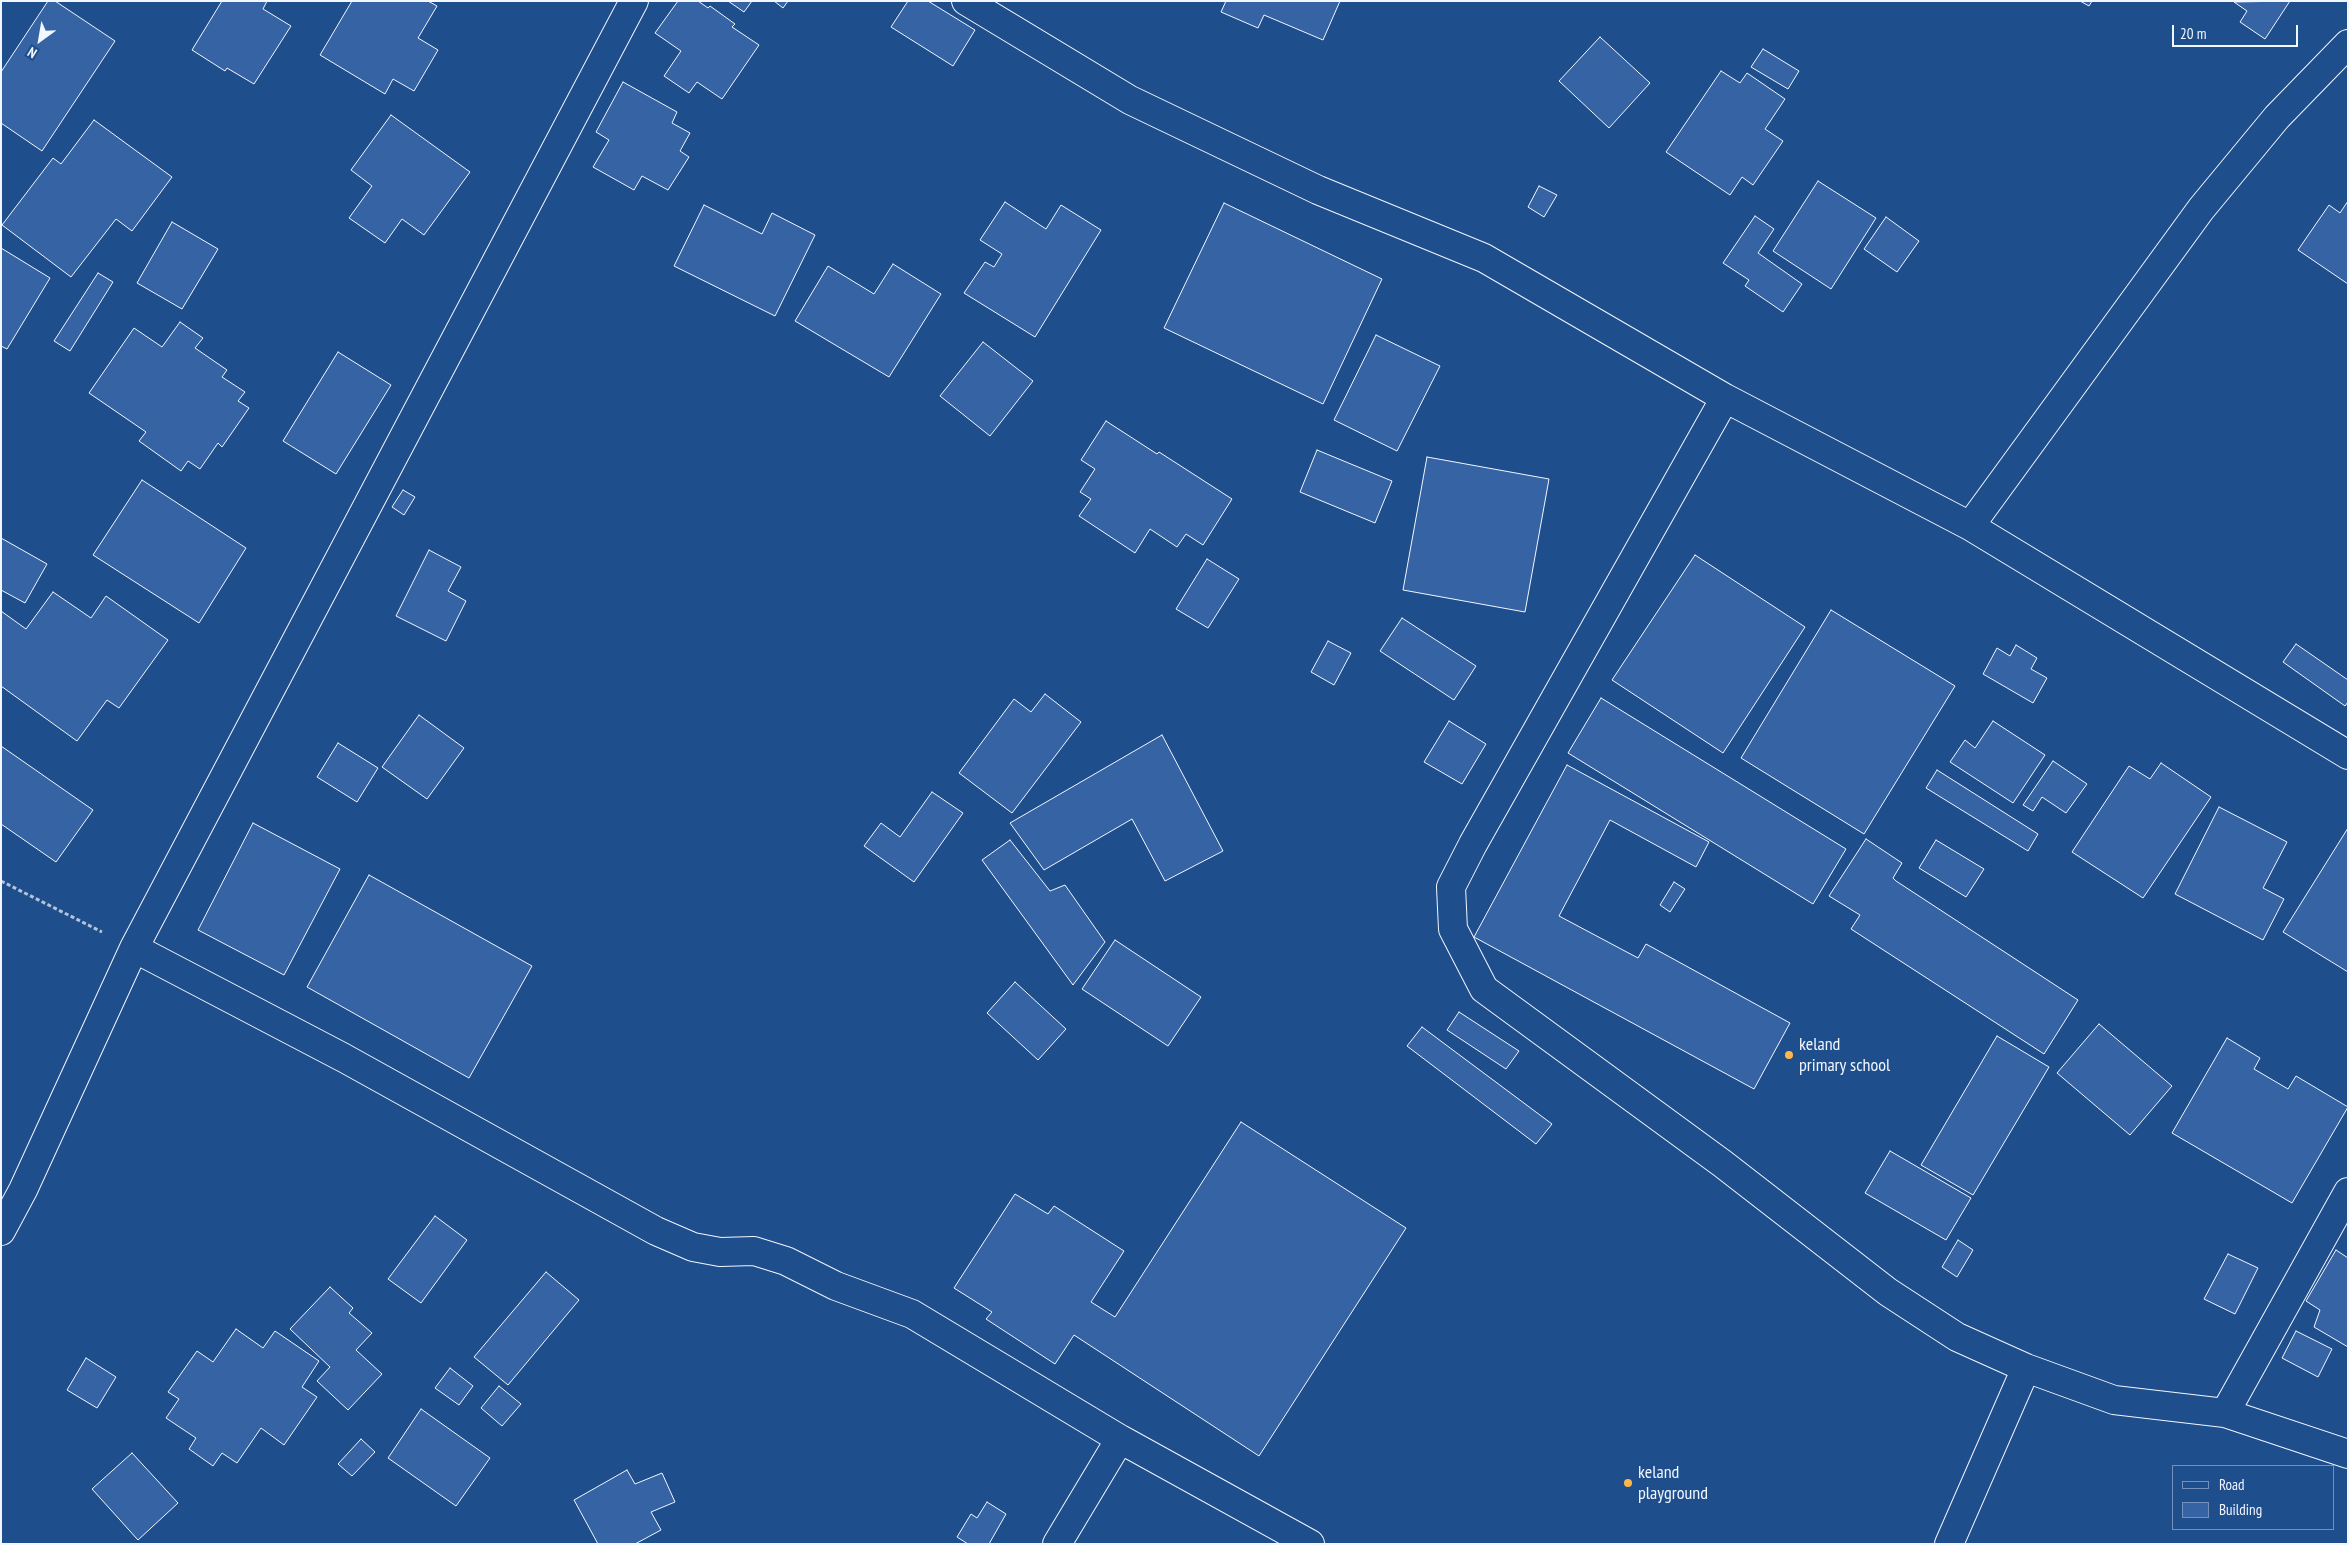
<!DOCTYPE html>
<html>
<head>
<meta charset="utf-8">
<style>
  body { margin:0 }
  #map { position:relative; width:2349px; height:1545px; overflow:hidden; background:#1f4e8c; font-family:"PT Sans Narrow",sans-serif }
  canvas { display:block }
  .frame { position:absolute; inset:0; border:2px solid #f2f6ff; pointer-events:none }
  .legend { position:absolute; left:2172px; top:1465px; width:162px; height:65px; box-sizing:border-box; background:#1f4e8c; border:1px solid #7391ba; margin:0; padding:6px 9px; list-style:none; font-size:15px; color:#f2f6ff }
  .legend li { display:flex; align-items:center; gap:10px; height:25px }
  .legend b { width:25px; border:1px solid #7391ba }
  .north { position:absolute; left:15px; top:15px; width:50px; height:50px; -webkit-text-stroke:4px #1f4e8c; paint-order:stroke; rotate:212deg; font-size:14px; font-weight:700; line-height:20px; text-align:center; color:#f2f6ff }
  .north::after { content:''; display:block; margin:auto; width:18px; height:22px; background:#f2f6ff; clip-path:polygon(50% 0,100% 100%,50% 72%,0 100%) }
  .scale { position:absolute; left:2172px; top:25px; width:126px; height:22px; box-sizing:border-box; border:2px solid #f2f6ff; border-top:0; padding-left:6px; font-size:15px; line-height:18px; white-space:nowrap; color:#f2f6ff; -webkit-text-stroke:4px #1f4e8c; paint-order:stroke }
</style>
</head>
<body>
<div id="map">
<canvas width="2349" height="1545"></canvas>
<div class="frame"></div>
<ul class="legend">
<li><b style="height:6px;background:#1f4e8c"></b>Road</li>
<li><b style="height:14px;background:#3563a3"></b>Building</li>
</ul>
<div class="north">N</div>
<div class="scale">20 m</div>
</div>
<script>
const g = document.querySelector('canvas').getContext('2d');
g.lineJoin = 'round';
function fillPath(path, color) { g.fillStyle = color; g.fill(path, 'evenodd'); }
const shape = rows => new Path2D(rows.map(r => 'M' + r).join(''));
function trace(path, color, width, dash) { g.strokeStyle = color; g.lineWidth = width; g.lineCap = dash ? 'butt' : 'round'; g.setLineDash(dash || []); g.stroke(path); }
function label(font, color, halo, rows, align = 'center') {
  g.font = font + ' "PT Sans Narrow",sans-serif'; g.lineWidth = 4; g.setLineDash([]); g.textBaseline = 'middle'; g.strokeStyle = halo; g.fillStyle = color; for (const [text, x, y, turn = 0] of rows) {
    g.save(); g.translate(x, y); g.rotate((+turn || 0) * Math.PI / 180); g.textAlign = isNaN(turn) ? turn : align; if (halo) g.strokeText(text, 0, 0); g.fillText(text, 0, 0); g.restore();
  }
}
const building = shape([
  [48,1,55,1,115,41,42,151,1,123,1,72,48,1],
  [222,1,267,1,263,9,291,26,254,84,227,68,225,71,192,50,222,1],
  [352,1,428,1,437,6,418,38,438,50,414,91,393,79,385,94,320,55,352,1],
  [678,1,698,1,708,8,710,6,735,24,732,27,759,45,722,99,697,82,689,93,664,76,681,51,655,33,678,1],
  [728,1,752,1,744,12,728,1],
  [774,1,788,1,783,8,774,1],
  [908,1,928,1,975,30,953,66,891,27,908,1],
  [1226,1,1340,1,1323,40,1264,15,1258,28,1221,12,1226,1],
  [2080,1,2092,1,2089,6,2080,1],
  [2290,1,2265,39,2240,22,2247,11,2234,2,2290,1],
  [1600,37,1650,83,1609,128,1559,81,1600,37],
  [1763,49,1799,71,1788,89,1751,67,1763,49],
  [1721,71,1740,83,1747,73,1785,99,1765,129,1783,141,1753,185,1742,177,1730,195,1666,152,1721,71],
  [623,82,677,112,672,123,690,133,680,151,689,157,668,190,642,176,634,190,593,167,609,140,596,132,623,82],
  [391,115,470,172,424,235,402,219,385,243,349,218,372,186,351,170,391,115],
  [94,120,172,177,132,231,116,219,71,277,2,225,53,158,61,164,94,120],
  [1818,181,1876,218,1831,289,1773,251,1818,181],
  [1539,186,1557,195,1544,217,1528,207,1539,186],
  [2348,201,2348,284,2298,250,2329,205,2340,213,2348,201],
  [1005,202,1046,229,1061,205,1101,230,1035,337,964,293,985,262,994,267,1002,254,980,240,1005,202],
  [1224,203,1382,279,1323,404,1164,328,1224,203],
  [704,205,762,234,772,213,815,235,775,316,674,266,704,205],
  [1755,216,1774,229,1758,253,1802,284,1783,312,1745,286,1749,280,1723,263,1755,216],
  [1886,217,1919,241,1897,272,1864,249,1886,217],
  [172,222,218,249,182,309,137,283,172,222],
  [1,248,50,278,7,349,1,346,1,248],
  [893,264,941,294,889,377,795,321,828,266,874,294,893,264],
  [98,273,113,282,70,351,54,341,98,273],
  [180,322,203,338,195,348,227,370,222,377,245,392,238,401,249,408,222,447,218,443,200,469,188,461,181,471,139,441,146,432,89,393,134,328,162,347,180,322],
  [1376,335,1440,366,1397,451,1334,420,1376,335],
  [983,342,1033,381,990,436,940,396,983,342],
  [338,352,391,385,336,474,283,441,338,352],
  [1106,421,1157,454,1159,452,1232,499,1203,545,1186,534,1177,547,1150,529,1135,553,1079,516,1091,499,1080,492,1095,469,1081,460,1106,421],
  [1317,450,1392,481,1375,523,1300,492,1317,450],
  [1427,457,1549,479,1525,612,1403,590,1427,457],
  [142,480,246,548,199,623,93,555,142,480],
  [403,490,415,497,404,515,392,507,403,490],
  [1,538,47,564,25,603,1,590,1,538],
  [429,550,461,567,448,591,466,601,446,641,396,616,429,550],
  [1695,555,1805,627,1723,753,1612,680,1695,555],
  [1207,559,1239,579,1208,628,1176,609,1207,559],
  [53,592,91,618,106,596,168,640,119,708,107,700,77,741,1,686,1,611,26,629,53,592],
  [1831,610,1955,686,1864,834,1741,758,1831,610],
  [1402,618,1476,666,1454,700,1380,651,1402,618],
  [1328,641,1351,653,1334,685,1311,672,1328,641],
  [2296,644,2348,680,2348,702,2345,706,2283,662,2296,644],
  [2016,645,2037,658,2031,669,2047,678,2033,703,1983,674,1997,648,2010,656,2016,645],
  [1045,694,1081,722,1012,813,959,773,1014,699,1031,712,1045,694],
  [1601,698,1846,849,1813,904,1568,753,1601,698],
  [419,715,464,748,427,799,382,767,419,715],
  [1449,721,1486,744,1462,784,1424,762,1449,721],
  [1993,721,2045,755,2013,803,1950,762,1965,740,1975,748,1993,721],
  [1162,735,1223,851,1165,881,1132,819,1044,870,1010,823,1162,735],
  [338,743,378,768,357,802,317,777,338,743],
  [1,746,93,810,56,862,1,824,1,746],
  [2053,761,2087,784,2066,813,2042,797,2033,811,2023,805,2053,761],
  [2161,763,2211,797,2143,898,2072,852,2129,766,2150,779,2161,763],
  [1567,765,1709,842,1696,867,1610,820,1559,916,1638,958,1646,944,1790,1023,1754,1089,1474,937,1567,765],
  [1937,770,2038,834,2028,851,1926,788,1937,770],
  [932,792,963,813,914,882,864,846,881,823,900,837,932,792],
  [2219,807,2287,842,2263,888,2284,899,2263,940,2175,894,2219,807],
  [253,823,340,869,284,975,198,930,253,823],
  [2348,828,2348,972,2283,932,2348,828],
  [1866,839,1902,863,1893,878,1896,881,2078,1000,2044,1054,1851,929,1860,915,1829,896,1866,839],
  [1010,840,1050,891,1065,885,1105,942,1073,985,982,860,1010,840],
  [1936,840,1984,869,1966,897,1919,868,1936,840],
  [369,875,532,966,469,1078,307,987,369,875],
  [1674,882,1685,889,1670,912,1660,905,1674,882],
  [1115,940,1201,997,1168,1046,1082,989,1115,940],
  [1015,982,1066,1029,1038,1060,987,1013,1015,982],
  [1459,1012,1519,1051,1506,1069,1447,1030,1459,1012],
  [2099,1024,2172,1086,2130,1135,2057,1073,2099,1024],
  [1422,1027,1552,1124,1536,1144,1407,1046,1422,1027],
  [1997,1036,2049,1067,1973,1195,1921,1165,1997,1036],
  [2227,1038,2260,1058,2254,1069,2288,1089,2296,1076,2348,1107,2292,1203,2172,1133,2227,1038],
  [1241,1122,1406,1228,1259,1456,1074,1335,1055,1364,986,1319,992,1312,954,1288,1015,1194,1048,1214,1054,1206,1124,1251,1091,1302,1115,1317,1241,1122],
  [1890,1151,1971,1198,1946,1240,1865,1193,1890,1151],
  [435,1216,467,1240,421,1303,388,1279,435,1216],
  [1958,1240,1973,1250,1957,1277,1942,1267,1958,1240],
  [2336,1250,2348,1258,2348,1347,2314,1327,2320,1310,2306,1301,2336,1250],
  [2228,1254,2258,1268,2235,1314,2204,1299,2228,1254],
  [546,1272,579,1300,508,1385,474,1357,546,1272],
  [330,1287,353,1308,349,1313,372,1333,356,1350,382,1374,348,1410,317,1381,330,1367,290,1329,330,1287],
  [236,1329,263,1348,275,1331,319,1361,302,1387,317,1397,284,1445,261,1428,237,1463,222,1453,213,1466,189,1449,196,1438,166,1418,179,1399,168,1392,197,1351,213,1362,236,1329],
  [2296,1331,2332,1349,2318,1377,2282,1358,2296,1331],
  [86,1358,116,1377,97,1408,67,1390,86,1358],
  [450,1368,473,1386,459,1405,435,1388,450,1368],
  [499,1386,521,1404,502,1426,481,1408,499,1386],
  [421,1409,490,1458,456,1506,388,1458,421,1409],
  [361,1439,375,1452,352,1476,338,1464,361,1439],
  [132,1453,178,1503,138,1540,92,1489,132,1453],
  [627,1470,635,1484,662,1473,675,1502,651,1512,661,1530,635,1544,598,1544,574,1500,627,1470],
  [987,1502,1006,1514,989,1544,968,1544,957,1537,971,1514,977,1518,987,1502]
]);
const path = shape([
  [1,881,102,932]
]);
const minor = shape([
  [966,1,1130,100,1318,190,1484,258,1725,398,1970,526,2348,755],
  [1725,398,1473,844,1451,887,1453,929,1484,989,1723,1164,1888,1292,1957,1337,2026,1368,2114,1400,2225,1413,2348,1454],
  [1970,526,2201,209,2277,117,2348,44],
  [134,948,344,1058,656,1231,693,1247,720,1252,754,1251,786,1261,836,1286,912,1314,1120,1439,1310,1544],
  [1,1231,23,1190,134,948,634,1],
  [2225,1413,2348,1192],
  [1057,1544,1120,1439],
  [1949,1544,2026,1368]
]);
const markers = [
  [1789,1055,5,"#ffb74d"],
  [1628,1483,5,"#ffb74d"]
];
const poiNames = [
  ["keland",1799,1045],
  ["primary school",1799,1066],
  ["keland",1638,1473],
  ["playground",1638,1494]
];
fillPath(building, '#3563a3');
trace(building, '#f2f6ff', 1);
trace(minor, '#f2f6ff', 30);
trace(path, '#b3c4dc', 3, [4, 2.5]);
trace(minor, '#1f4e8c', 28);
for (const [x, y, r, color] of markers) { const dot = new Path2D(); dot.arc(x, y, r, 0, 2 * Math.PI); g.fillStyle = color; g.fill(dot); trace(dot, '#1f4e8c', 2); }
label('18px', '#f2f6ff', '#1f4e8c', poiNames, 'left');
</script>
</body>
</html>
